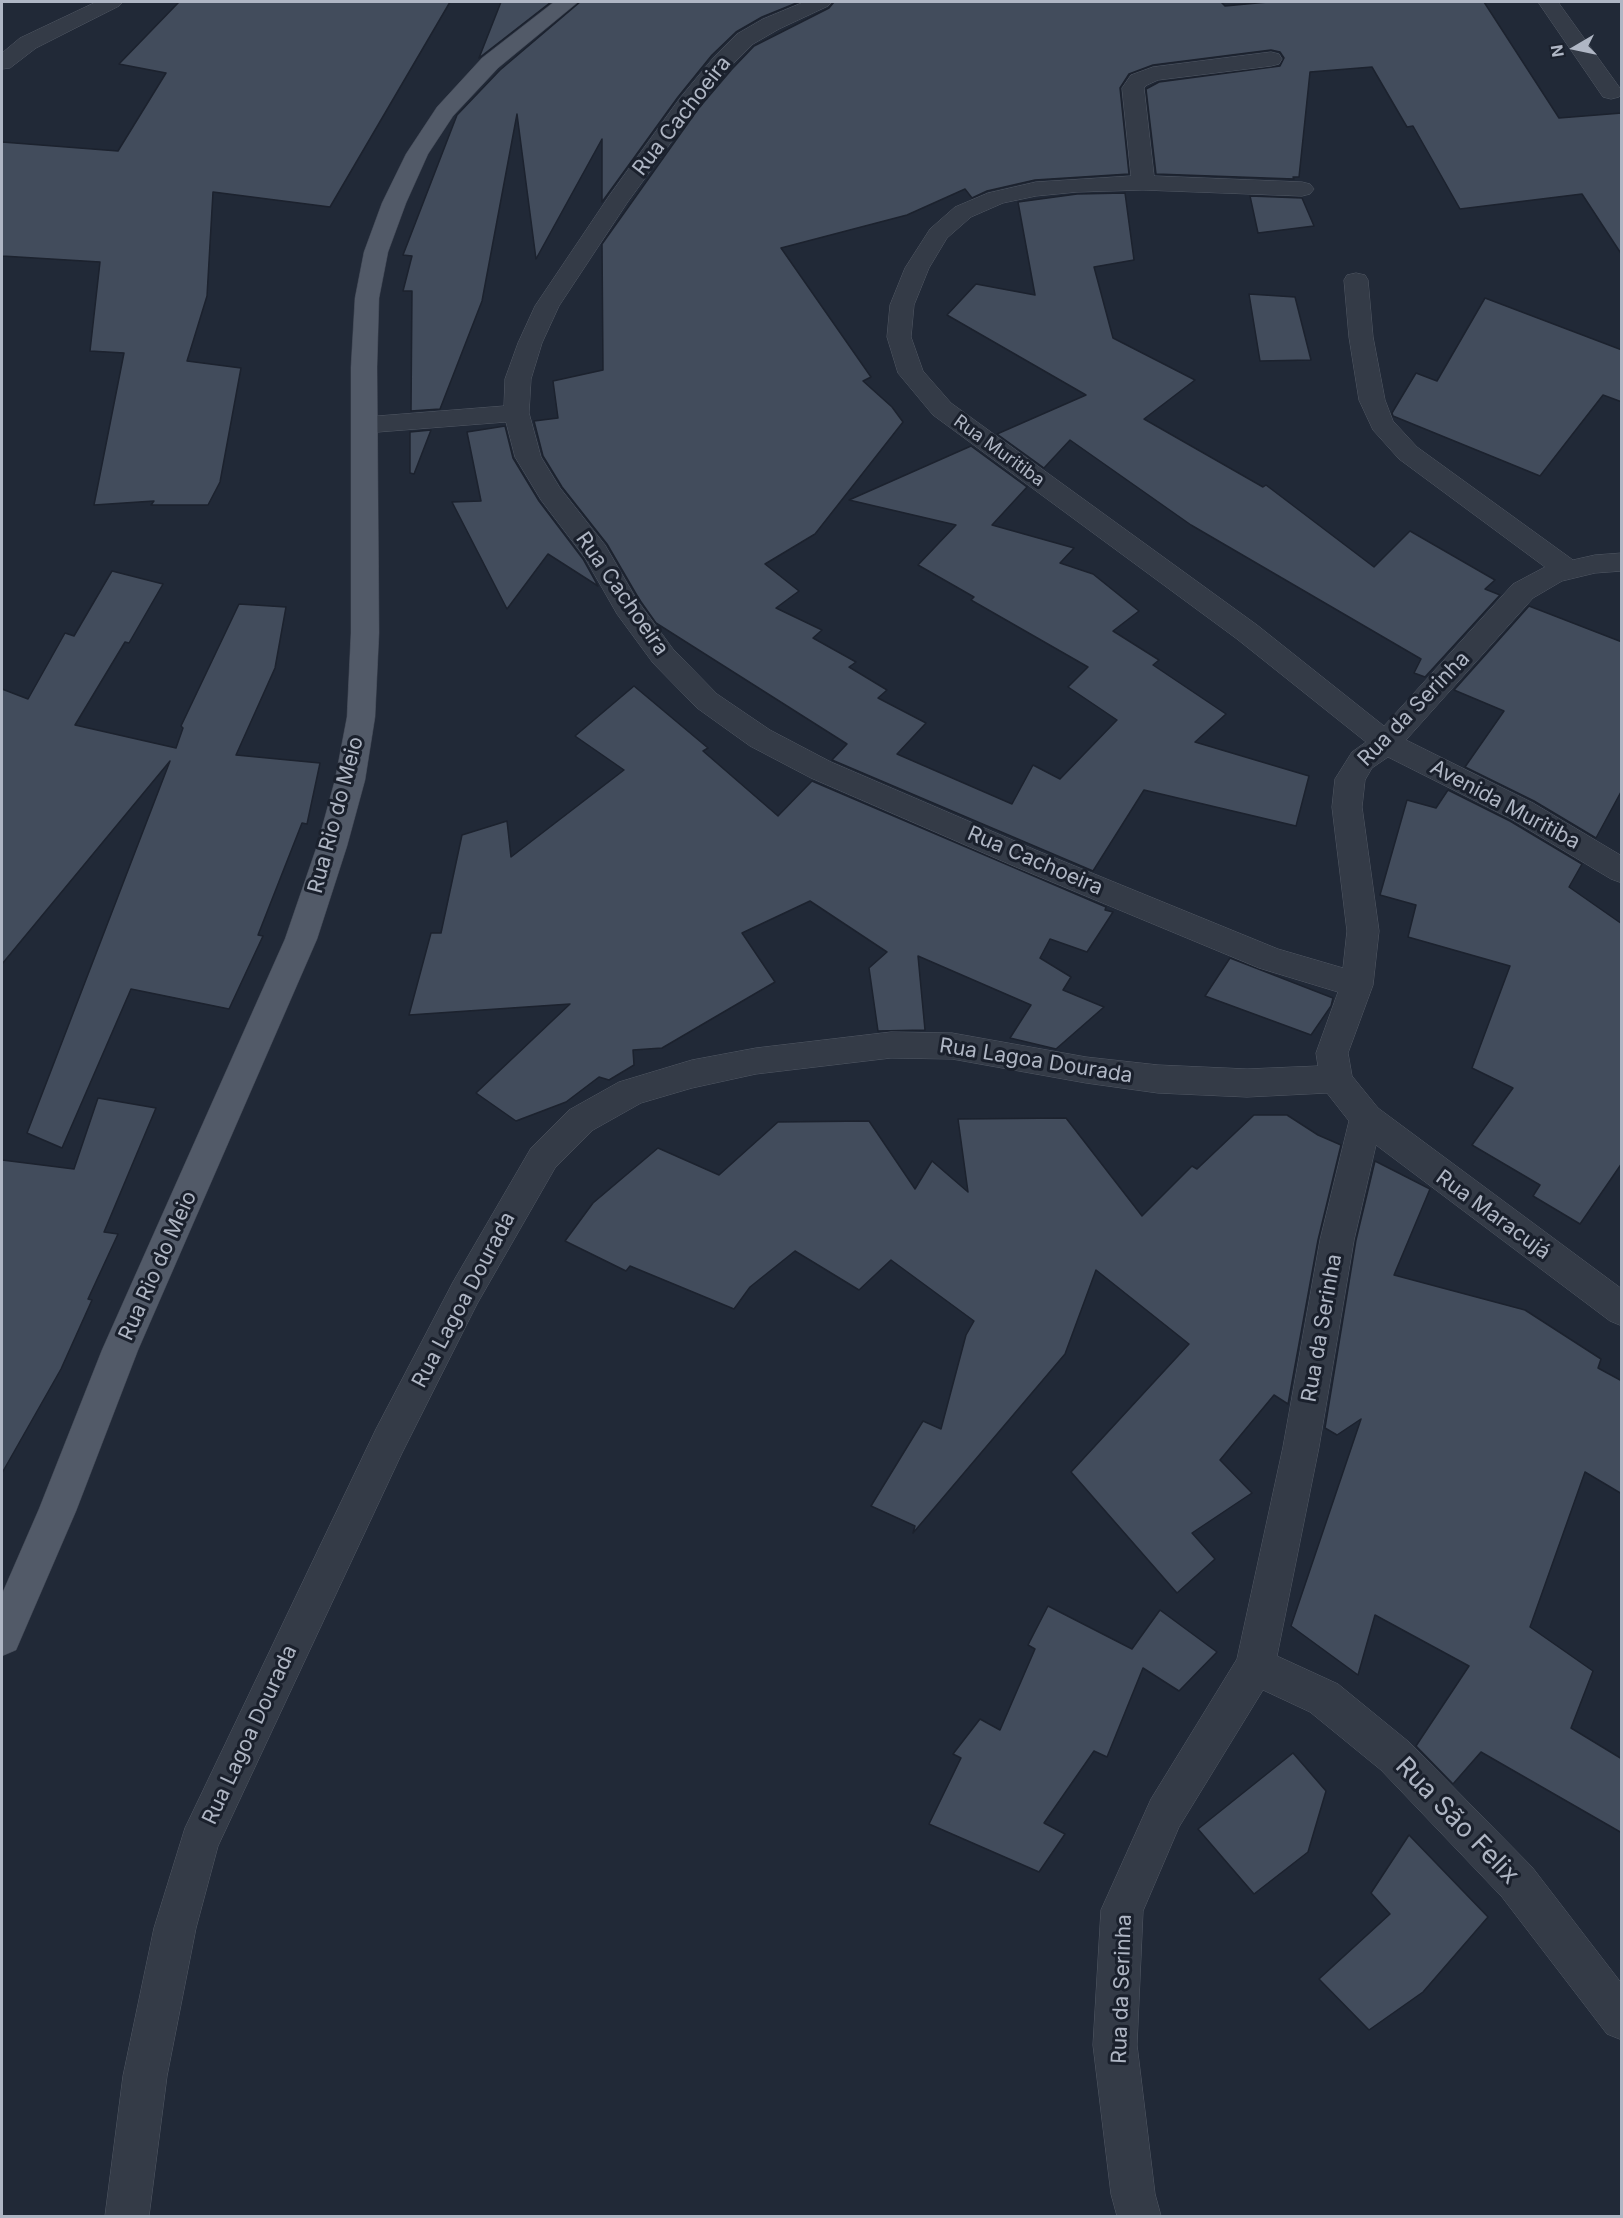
<!DOCTYPE html>
<html>
<head>
<meta charset="utf-8">
<style>
  body { margin:0 }
  #map { position:relative; width:1623px; height:2218px; overflow:hidden; background:#212937; font-family:Inter,sans-serif }
  canvas { display:block }
  .frame { position:absolute; inset:0; border:3px solid #afb6c4; pointer-events:none }
  .north { position:absolute; left:1545px; top:18px; width:60px; height:60px; -webkit-text-stroke:4px #1a202c; paint-order:stroke; rotate:261deg; font-size:16px; font-weight:700; line-height:24px; text-align:center; color:#afb6c4 }
  .north::after { content:''; display:block; margin:auto; width:21px; height:27px; background:#afb6c4; clip-path:polygon(50% 0,100% 100%,50% 72%,0 100%) }
</style>
</head>
<body>
<div id="map">
<canvas width="1623" height="2218"></canvas>
<div class="frame"></div>
<div class="north">N</div>
</div>
<script>
const g = document.querySelector('canvas').getContext('2d');
g.lineJoin = 'round';
function fillPath(path, color) { g.fillStyle = color; g.fill(path, 'evenodd'); }
const shape = rows => new Path2D(rows.map(r => 'M' + r).join(''));
function trace(path, color, width, dash) { g.strokeStyle = color; g.lineWidth = width; g.lineCap = dash ? 'butt' : 'round'; g.setLineDash(dash || []); g.stroke(path); }
function label(font, color, halo, rows, align = 'center') {
  g.font = font + ' Inter,sans-serif'; g.lineWidth = 6; g.setLineDash([]); g.textBaseline = 'middle'; g.strokeStyle = halo; g.fillStyle = color; for (const [text, x, y, turn = 0] of rows) {
    g.save(); g.translate(x, y); g.rotate((+turn || 0) * Math.PI / 180); g.textAlign = isNaN(turn) ? turn : align; if (halo) g.strokeText(text, 0, 0); g.fillText(text, 0, 0); g.restore();
  }
}
const building = shape([
  [179,2,450,2,330,207,213,192,207,296,187,361,241,368,220,482,208,505,151,505,154,501,94,505,124,353,90,351,100,262,2,256,2,142,118,151,166,73,119,64,179,2],
  [501,2,551,2,479,58,501,2],
  [580,2,799,2,762,17,736,32,712,55,678,97,602,202,602,139,536,259,517,114,482,301,440,409,411,411,412,291,403,291,412,256,403,255,457,115,500,70,580,2],
  [834,2,1221,2,1225,6,1268,2,1484,2,1559,118,1622,113,1622,255,1582,194,1460,209,1413,126,1407,127,1372,67,1310,72,1299,177,1293,177,1294,179,1156,174,1146,89,1159,82,1280,66,1284,58,1280,52,1271,50,1153,65,1129,74,1120,88,1129,174,1035,180,987,191,972,198,965,189,907,215,781,248,871,377,863,381,892,407,903,422,815,534,765,564,799,591,776,608,822,630,813,638,856,662,849,667,887,690,878,698,926,723,897,754,1012,804,1033,765,1060,779,1117,720,1068,687,1088,667,971,600,974,597,918,565,956,525,849,500,971,446,1027,487,992,525,1074,548,1060,563,1093,574,1139,611,1113,631,1159,660,1153,665,1226,714,1195,742,1309,776,1296,826,1144,790,1093,871,832,760,847,744,656,623,639,599,607,544,562,487,543,456,534,421,558,418,553,381,603,370,602,244,698,109,732,69,754,46,829,8,834,2],
  [1125,193,1134,260,1094,267,1113,338,1195,380,1144,419,1263,487,1266,485,1374,567,1410,531,1495,580,1485,589,1500,595,1425,677,1414,673,1421,659,1191,525,1070,440,1044,468,997,434,1086,395,947,315,976,284,1035,295,1018,202,1077,194,1125,193],
  [1250,196,1302,198,1314,226,1258,233,1250,196],
  [1249,294,1295,297,1311,360,1260,361,1249,294],
  [1485,298,1622,350,1622,402,1603,395,1540,476,1393,416,1392,413,1416,373,1437,381,1485,298],
  [505,426,513,458,539,501,583,559,598,586,548,554,507,609,452,502,481,501,467,432,505,426],
  [431,430,414,474,410,473,410,432,431,430],
  [112,571,163,584,129,643,125,642,75,725,176,748,183,728,181,726,239,604,286,607,275,668,236,755,320,763,307,824,302,823,258,935,263,936,229,1009,131,989,62,1148,27,1133,170,761,2,964,2,689,28,699,65,633,74,636,112,571],
  [1529,606,1622,642,1622,790,1596,838,1534,801,1465,767,1504,711,1454,690,1529,606],
  [634,686,708,748,703,751,778,816,812,781,1106,907,1105,910,1113,912,1087,952,1050,939,1040,958,1071,977,1063,990,1104,1007,1056,1049,1010,1038,1031,1005,918,956,925,1030,878,1031,869,968,887,952,810,901,742,933,775,982,662,1048,633,1050,634,1065,609,1080,599,1077,566,1102,516,1121,476,1093,570,1004,409,1015,431,933,441,933,462,835,507,821,511,857,624,770,575,736,634,686],
  [1448,790,1510,821,1582,864,1569,887,1622,924,1622,1163,1580,1224,1533,1196,1540,1185,1472,1145,1513,1088,1472,1068,1510,966,1408,937,1416,905,1380,895,1407,800,1436,808,1448,790],
  [1230,958,1333,998,1331,1006,1311,1035,1205,996,1230,958],
  [98,1098,156,1108,104,1232,118,1234,88,1299,92,1300,61,1369,2,1473,2,1160,74,1169,98,1098],
  [1254,1115,1287,1115,1318,1135,1341,1145,1318,1240,1288,1404,1274,1395,1220,1460,1252,1493,1192,1533,1215,1559,1177,1593,1071,1472,1189,1344,1096,1270,1065,1354,913,1533,915,1526,871,1506,923,1421,941,1429,966,1335,974,1321,891,1260,859,1290,795,1251,750,1287,734,1309,630,1266,626,1271,565,1241,593,1203,658,1148,719,1175,778,1122,869,1121,915,1189,932,1161,968,1192,958,1119,1066,1118,1142,1216,1192,1166,1197,1169,1254,1115],
  [1375,1161,1430,1189,1394,1275,1525,1310,1601,1359,1598,1368,1622,1381,1622,1494,1585,1472,1530,1627,1593,1671,1571,1728,1622,1759,1622,1833,1481,1752,1453,1784,1416,1746,1469,1666,1375,1615,1358,1675,1291,1626,1361,1419,1337,1435,1325,1428,1356,1240,1375,1161],
  [1048,1606,1132,1649,1160,1610,1217,1652,1179,1691,1143,1668,1107,1757,1094,1751,1044,1823,1065,1834,1039,1872,929,1824,961,1758,953,1754,980,1719,1000,1730,1035,1649,1028,1645,1048,1606],
  [1293,1753,1326,1791,1308,1852,1254,1894,1198,1829,1293,1753],
  [1409,1835,1488,1917,1423,1992,1369,2030,1319,1979,1390,1914,1371,1893,1409,1835]
]);
const minor = shape([
  [96,2,123,2,119,6,36,48,10,68,2,69,2,53,20,38,96,2],
  [804,2,832,2,828,6,779,29,753,44,730,67,696,108,627,203,559,306,542,343,531,379,529,413,541,457,560,488,605,545,637,600,673,649,717,694,770,730,831,762,1038,851,1278,949,1343,968,1347,931,1332,807,1335,779,1352,752,1366,742,1237,639,933,415,898,373,887,337,890,305,905,268,930,229,955,207,988,193,1036,182,1131,176,1122,88,1131,75,1153,67,1271,52,1279,54,1282,59,1279,64,1271,66,1158,80,1147,85,1144,88,1154,176,1302,182,1310,184,1314,189,1310,194,1302,196,1143,190,1077,192,1036,196,1003,203,971,217,947,238,929,268,914,305,911,337,923,371,951,403,1257,625,1384,726,1513,584,1545,567,1399,459,1373,430,1359,400,1349,337,1344,280,1347,275,1356,273,1365,275,1368,280,1373,337,1385,400,1393,421,1417,447,1573,560,1595,555,1622,553,1622,571,1595,573,1562,581,1533,598,1406,740,1533,803,1622,856,1622,883,1611,879,1511,819,1388,757,1372,768,1365,780,1362,807,1379,931,1373,985,1348,1053,1352,1076,1378,1108,1622,1289,1622,1326,1610,1321,1376,1145,1354,1240,1319,1447,1277,1656,1338,1684,1409,1742,1532,1867,1622,1984,1622,2040,1607,2034,1502,1897,1381,1770,1310,1712,1263,1690,1179,1827,1143,1911,1137,2045,1155,2194,1161,2216,1117,2216,1111,2194,1093,2045,1101,1910,1151,1799,1237,1659,1283,1447,1320,1240,1349,1121,1327,1093,1247,1097,1158,1093,1086,1083,952,1059,891,1058,756,1074,692,1088,641,1103,593,1130,555,1168,477,1304,402,1453,218,1846,196,1928,167,2076,149,2216,105,2216,123,2076,154,1928,185,1828,376,1429,453,1282,531,1148,569,1110,619,1082,692,1060,756,1048,891,1032,952,1033,1086,1057,1158,1065,1247,1069,1318,1066,1316,1053,1338,992,1259,968,1016,867,811,778,750,746,697,708,653,663,617,614,585,558,541,500,515,457,506,422,365,433,356,431,352,425,356,419,365,417,504,406,505,379,518,343,535,306,609,196,680,98,714,57,737,34,763,19,804,2],
  [1538,2,1558,2,1622,91,1619,97,1611,99,1603,97,1538,2]
]);
const major = shape([
  [554,2,578,2,498,68,453,116,428,154,406,203,388,252,379,298,377,367,379,633,375,717,365,780,347,846,317,939,138,1350,76,1511,16,1650,2,1656,2,1594,39,1509,102,1350,285,939,317,846,335,780,347,717,351,633,351,367,355,298,364,252,382,203,406,154,437,107,482,58,554,2]
]);
const farStreetnames = [
  ["Rua Muritiba",999,451,36]
];
const streetNames = [
  ["Rua Cachoeira",682,116,-52],
  ["Rua Cachoeira",622,594,55],
  ["Rua da Serinha",1414,709,-46],
  ["Avenida Muritiba",1505,805,28],
  ["Rua Rio do Meio",336,815,-75],
  ["Rua Cachoeira",1035,861,23],
  ["Rua Lagoa Dourada",1036,1061,9],
  ["Rua Maracujá",1493,1215,36],
  ["Rua Rio do Meio",158,1266,-66],
  ["Rua Lagoa Dourada",464,1300,-62],
  ["Rua da Serinha",1322,1328,-80],
  ["Rua Lagoa Dourada",250,1735,-65],
  ["Rua da Serinha",1122,1989,-88]
];
const nearStreetnames = [
  ["Rua São Felix",1457,1821,46]
];
fillPath(building, '#424c5c');
trace(building, '#1c222e', 1.5);
trace(minor, '#525965', 1);
trace(major, '#3e4451', 1);
fillPath(minor, '#343b47');
fillPath(major, '#525a68');
label('18px', '#afb6c4', '#1a202c', farStreetnames);
label('21px', '#afb6c4', '#1a202c', streetNames);
label('26px', '#afb6c4', '#1a202c', nearStreetnames);
</script>
</body>
</html>
